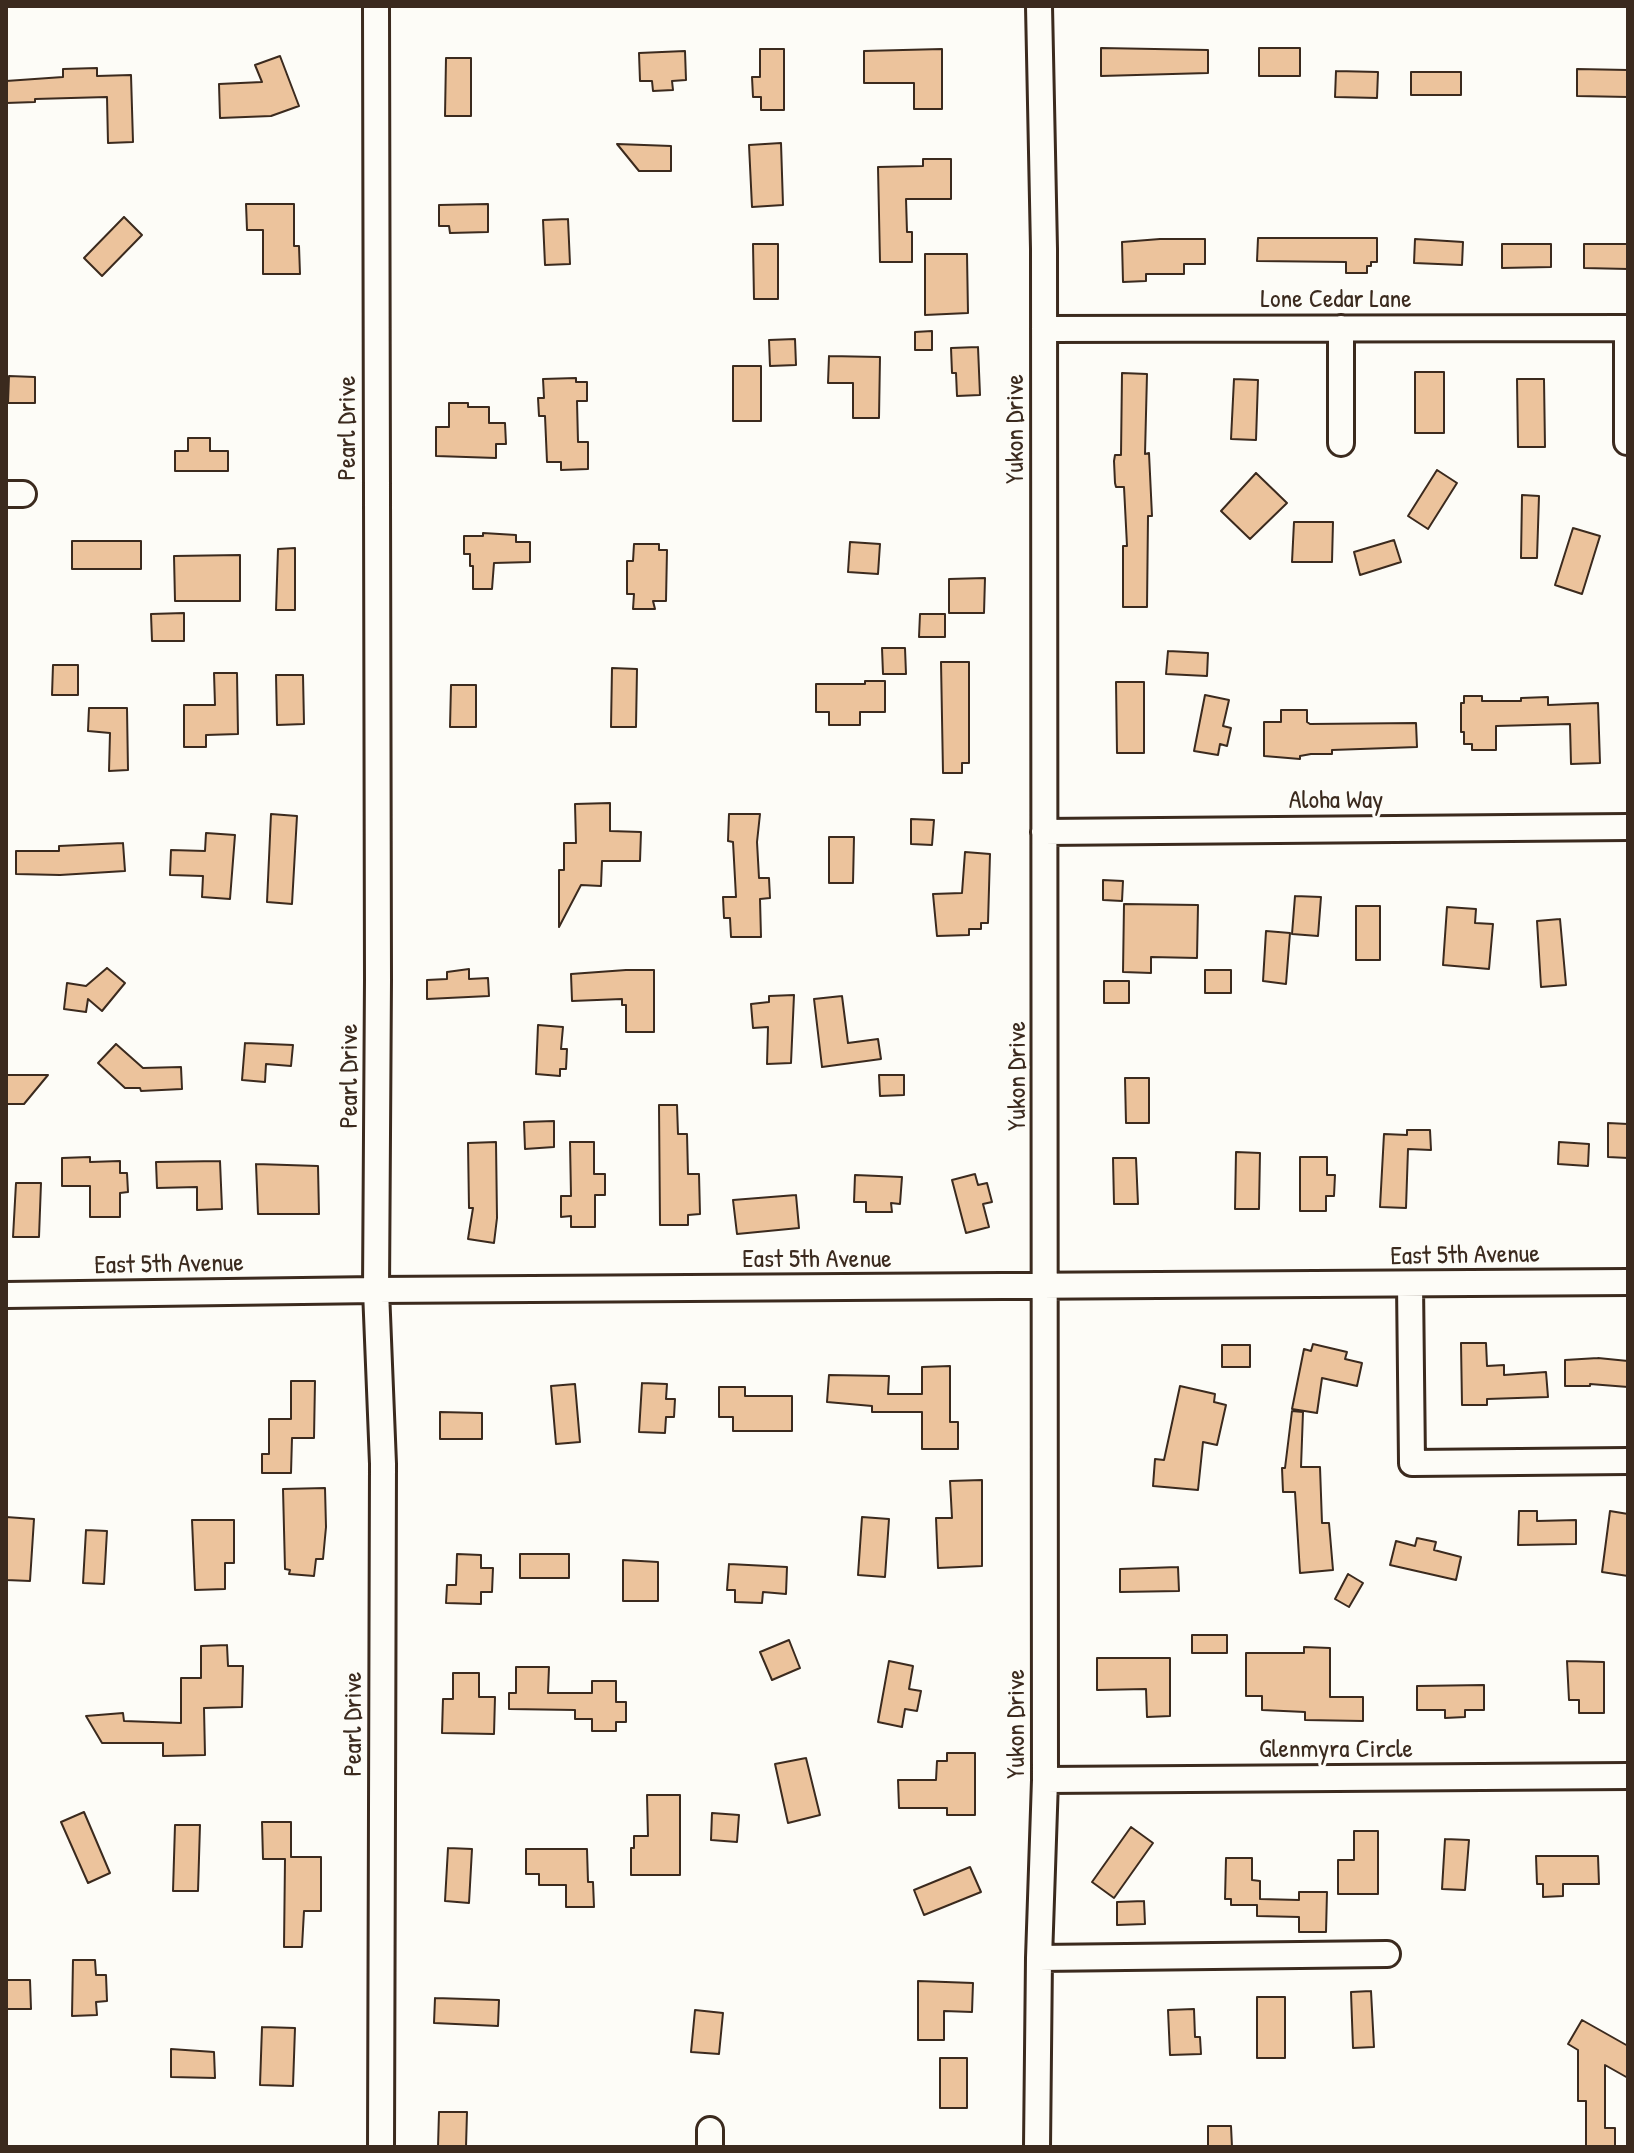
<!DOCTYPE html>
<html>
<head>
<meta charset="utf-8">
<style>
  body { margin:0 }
  #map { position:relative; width:1634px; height:2153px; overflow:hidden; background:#fdfcf7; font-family:"Patrick Hand",sans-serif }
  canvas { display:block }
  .frame { position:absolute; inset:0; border:8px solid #3b2a1e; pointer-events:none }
</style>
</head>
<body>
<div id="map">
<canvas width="1634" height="2153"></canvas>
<div class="frame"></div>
</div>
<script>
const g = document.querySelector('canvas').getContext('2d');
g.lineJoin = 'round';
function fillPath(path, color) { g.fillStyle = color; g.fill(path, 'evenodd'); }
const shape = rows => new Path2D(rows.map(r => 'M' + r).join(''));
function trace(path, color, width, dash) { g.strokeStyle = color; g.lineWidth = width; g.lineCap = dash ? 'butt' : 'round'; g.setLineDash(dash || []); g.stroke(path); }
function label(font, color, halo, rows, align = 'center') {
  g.font = font + ' "Patrick Hand",sans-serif'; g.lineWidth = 6; g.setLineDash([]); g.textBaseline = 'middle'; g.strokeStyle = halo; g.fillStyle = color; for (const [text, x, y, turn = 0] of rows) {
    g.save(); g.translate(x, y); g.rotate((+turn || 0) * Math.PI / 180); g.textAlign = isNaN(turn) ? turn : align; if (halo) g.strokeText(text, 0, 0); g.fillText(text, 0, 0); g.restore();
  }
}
const building = shape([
  [1101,48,1208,50,1208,73,1101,76,1101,48],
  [1259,48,1300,48,1300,76,1259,76,1259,48],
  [760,49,784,49,784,110,761,110,761,97,753,97,752,77,760,77,760,49],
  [942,49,942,109,914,109,914,83,864,83,864,51,942,49],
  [685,51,686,80,672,81,673,90,653,91,652,81,640,81,639,53,685,51],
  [280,56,299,106,271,116,220,118,219,84,262,82,255,65,280,56],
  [446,58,471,58,471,116,445,116,446,58],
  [97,68,97,76,131,75,133,142,108,143,107,97,35,99,35,102,6,103,6,81,63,77,63,69,97,68],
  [1577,69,1628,70,1628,97,1577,96,1577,69],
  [1336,71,1378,72,1377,98,1335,97,1336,71],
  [1411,72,1461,72,1461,95,1411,95,1411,72],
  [781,143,783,205,752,207,749,145,781,143],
  [617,144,671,146,671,171,639,171,617,144],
  [923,159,951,159,951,199,906,199,907,232,912,232,912,262,880,262,878,167,923,166,923,159],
  [246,204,294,204,294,246,299,246,300,274,263,274,263,230,247,230,246,204],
  [488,204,488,232,450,233,449,226,439,226,439,205,488,204],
  [124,217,142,235,102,276,84,258,124,217],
  [568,219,570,264,545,265,543,220,568,219],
  [1258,238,1377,238,1377,262,1371,262,1371,266,1367,266,1367,273,1346,273,1346,262,1257,261,1258,238],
  [1160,239,1205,239,1205,264,1184,264,1184,274,1146,274,1146,281,1123,282,1122,242,1160,239],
  [1415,239,1463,242,1462,265,1414,263,1415,239],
  [753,244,778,244,778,299,754,299,753,244],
  [1502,244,1551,244,1551,267,1502,268,1502,244],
  [1584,244,1628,244,1628,269,1584,268,1584,244],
  [925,254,967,254,968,313,925,315,925,254],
  [932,331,932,350,915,350,915,332,932,331],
  [795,339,796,365,770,366,769,340,795,339],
  [978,347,980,395,957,396,956,373,952,373,951,348,978,347],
  [829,356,880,357,879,418,853,418,853,383,828,383,829,356],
  [733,366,761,366,761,421,733,421,733,366],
  [1415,372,1444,372,1444,433,1415,433,1415,372],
  [1122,373,1147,374,1145,454,1149,453,1152,516,1148,516,1147,607,1123,607,1123,546,1127,546,1124,487,1116,487,1115,483,1114,461,1115,455,1121,455,1122,373],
  [9,376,35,377,35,403,8,403,9,376],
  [576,378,576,382,587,382,587,401,577,401,578,442,588,442,588,469,561,470,561,462,547,462,545,416,539,416,538,398,544,398,543,379,576,378],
  [1234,379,1258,380,1256,440,1231,439,1234,379],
  [1517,379,1544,379,1545,447,1518,447,1517,379],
  [449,403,468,403,468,407,489,407,489,423,505,423,506,444,496,444,496,458,436,456,436,427,449,427,449,403],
  [188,438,210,438,210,451,228,451,228,471,175,471,175,451,188,451,188,438],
  [1437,470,1457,483,1428,529,1408,516,1437,470],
  [1256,473,1287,503,1250,539,1221,511,1256,473],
  [1522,495,1539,496,1537,558,1521,558,1522,495],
  [1294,522,1333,522,1332,562,1292,562,1294,522],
  [1573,528,1600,536,1582,594,1555,585,1573,528],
  [483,533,516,535,516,542,530,542,530,562,494,563,492,589,473,589,473,566,470,566,470,554,464,554,464,536,483,536,483,533],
  [1394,540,1401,562,1360,575,1354,552,1394,540],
  [72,541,141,541,141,569,72,569,72,541],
  [850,542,880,544,878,574,848,572,850,542],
  [634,544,659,544,659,550,667,550,666,601,653,601,655,609,633,609,634,594,627,594,627,561,633,561,634,544],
  [295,548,295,610,276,610,278,549,295,548],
  [240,555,240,601,175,601,174,556,240,555],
  [985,578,984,613,949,613,949,579,985,578],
  [184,613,184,641,152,641,151,614,184,613],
  [920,614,945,614,945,637,919,637,920,614],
  [882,648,905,648,906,674,883,674,882,648],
  [1168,651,1208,653,1207,676,1166,674,1168,651],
  [941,662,969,662,969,763,962,763,962,773,943,773,941,662],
  [53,665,78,665,78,695,52,695,53,665],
  [612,668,637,669,636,727,611,727,612,668],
  [214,673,237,673,238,734,206,735,206,747,184,747,184,705,215,705,214,673],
  [276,675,303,675,304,724,277,725,276,675],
  [865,681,885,681,885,712,860,712,860,725,829,725,829,712,816,712,816,684,865,684,865,681],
  [1116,682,1144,682,1144,753,1117,753,1116,682],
  [451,685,476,685,476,727,450,727,451,685],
  [1205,695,1229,700,1223,726,1231,728,1227,746,1220,744,1218,755,1194,751,1205,695],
  [1464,696,1482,696,1482,701,1521,701,1521,698,1548,697,1548,705,1598,703,1600,763,1571,764,1570,724,1496,726,1496,750,1472,750,1472,744,1464,744,1464,732,1461,732,1461,703,1464,703,1464,696],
  [89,708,127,708,128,770,109,771,110,733,88,731,89,708],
  [1281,710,1307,710,1307,722,1310,724,1416,723,1417,747,1332,750,1332,754,1311,754,1300,756,1300,759,1264,756,1264,722,1281,722,1281,710],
  [610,803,610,831,641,832,640,861,602,861,601,886,581,885,559,927,559,870,564,870,564,843,576,843,575,804,610,803],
  [271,814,297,816,292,904,267,902,271,814],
  [729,814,760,814,757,842,759,878,769,878,770,898,760,899,761,937,731,937,730,918,724,918,723,897,736,897,733,842,728,841,729,814],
  [911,819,934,820,932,845,911,844,911,819],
  [206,833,235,835,230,899,202,897,203,876,170,875,171,850,205,851,206,833],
  [829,837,854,837,853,883,829,883,829,837],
  [123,843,125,871,60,875,16,874,16,851,59,851,59,846,123,843],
  [965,852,990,854,988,923,981,923,981,929,969,929,969,935,937,936,933,894,962,893,965,852],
  [1103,880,1123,881,1122,901,1103,900,1103,880],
  [1295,896,1321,897,1318,936,1292,934,1295,896],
  [1124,904,1198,905,1197,958,1151,957,1151,973,1123,972,1124,904],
  [1356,906,1380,906,1380,960,1356,960,1356,906],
  [1447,907,1476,909,1475,923,1493,924,1489,969,1443,965,1447,907],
  [1560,919,1566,985,1541,987,1537,921,1560,919],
  [1266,931,1290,933,1286,984,1263,981,1266,931],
  [107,968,125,983,102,1011,88,999,86,1012,64,1009,67,983,86,986,107,968],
  [469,969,469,979,488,978,489,996,427,999,427,980,447,979,447,972,469,969],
  [626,970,654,970,654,1032,626,1032,626,1005,622,1005,622,999,572,1001,571,974,626,970],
  [1205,970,1231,970,1231,993,1205,993,1205,970],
  [1104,981,1129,981,1129,1003,1104,1003,1104,981],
  [794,995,791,1063,767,1064,768,1027,753,1028,751,1004,769,1002,769,996,794,995],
  [842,996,848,1043,878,1039,881,1059,822,1067,814,999,842,996],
  [538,1025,563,1027,561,1049,567,1049,566,1069,560,1069,560,1076,536,1074,538,1025],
  [245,1043,293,1045,291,1066,266,1064,265,1082,242,1080,245,1043],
  [116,1044,143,1068,181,1067,182,1089,141,1091,140,1088,125,1088,98,1063,116,1044],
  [6,1075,48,1075,24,1104,6,1104,6,1075],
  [879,1075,904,1075,904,1095,880,1096,879,1075],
  [1125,1078,1149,1078,1149,1123,1126,1123,1125,1078],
  [659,1105,677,1105,678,1134,687,1134,688,1174,699,1174,700,1214,688,1215,688,1225,660,1225,659,1105],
  [554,1121,554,1147,525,1149,524,1122,554,1121],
  [1608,1123,1628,1124,1628,1158,1608,1157,1608,1123],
  [1407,1130,1430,1130,1431,1150,1408,1149,1406,1208,1380,1207,1384,1134,1407,1135,1407,1130],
  [496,1142,497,1218,494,1243,468,1239,473,1208,469,1208,468,1143,496,1142],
  [570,1142,594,1142,594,1174,605,1174,605,1195,595,1195,595,1227,571,1227,571,1216,561,1217,561,1196,571,1196,570,1142],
  [1559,1142,1589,1144,1588,1166,1558,1164,1559,1142],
  [1236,1152,1260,1153,1259,1209,1235,1209,1236,1152],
  [90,1157,90,1162,120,1161,120,1173,127,1173,128,1192,120,1193,120,1217,90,1217,90,1186,62,1186,62,1158,90,1157],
  [1300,1157,1327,1157,1327,1175,1335,1175,1334,1196,1326,1196,1326,1211,1300,1211,1300,1157],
  [1113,1158,1136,1158,1138,1204,1114,1204,1113,1158],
  [220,1161,222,1209,197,1210,197,1187,157,1188,156,1162,220,1161],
  [256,1164,318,1166,319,1214,258,1214,256,1164],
  [975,1174,978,1185,987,1183,992,1202,983,1204,989,1227,966,1233,952,1180,975,1174],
  [855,1175,902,1177,900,1204,891,1203,892,1212,866,1212,866,1202,854,1202,855,1175],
  [16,1183,41,1183,39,1237,13,1237,16,1183],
  [796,1195,799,1228,737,1234,733,1200,796,1195],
  [1461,1343,1486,1343,1487,1366,1504,1365,1504,1375,1546,1372,1548,1397,1487,1399,1487,1405,1462,1405,1461,1343],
  [1313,1344,1347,1352,1345,1359,1362,1363,1357,1386,1322,1378,1317,1413,1292,1409,1304,1349,1311,1351,1313,1344],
  [1222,1345,1250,1345,1250,1367,1222,1367,1222,1345],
  [1598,1358,1628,1361,1628,1387,1590,1384,1590,1386,1565,1386,1565,1360,1598,1358],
  [950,1366,950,1422,958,1422,958,1449,922,1449,922,1412,872,1412,872,1406,827,1402,829,1375,889,1376,888,1394,922,1394,922,1367,950,1366],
  [291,1381,315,1381,314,1438,292,1438,291,1473,262,1473,262,1454,269,1454,269,1419,291,1419,291,1381],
  [642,1383,667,1384,666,1399,675,1399,674,1417,666,1417,665,1433,639,1432,642,1383],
  [575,1384,580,1442,556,1444,551,1386,575,1384],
  [1180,1386,1215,1394,1214,1402,1226,1405,1217,1445,1203,1442,1198,1490,1153,1486,1155,1459,1164,1460,1180,1386],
  [719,1387,745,1387,745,1396,792,1396,792,1431,733,1431,733,1417,719,1417,719,1387],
  [1292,1411,1303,1412,1301,1467,1320,1467,1322,1523,1329,1523,1333,1570,1300,1573,1295,1492,1283,1492,1282,1468,1285,1468,1292,1411],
  [440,1412,482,1413,482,1439,440,1439,440,1412],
  [982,1480,982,1566,938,1568,936,1518,952,1518,950,1481,982,1480],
  [325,1488,326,1527,323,1559,316,1559,314,1576,289,1574,290,1570,285,1569,283,1489,325,1488],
  [1519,1511,1537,1511,1537,1521,1576,1520,1576,1544,1518,1545,1519,1511],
  [1610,1511,1628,1514,1628,1576,1602,1572,1610,1511],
  [6,1517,34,1519,30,1581,6,1580,6,1517],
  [862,1517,889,1519,885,1577,858,1575,862,1517],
  [192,1520,234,1520,234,1563,225,1563,225,1589,195,1590,192,1520],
  [86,1530,107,1531,104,1584,83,1583,86,1530],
  [1417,1538,1436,1542,1434,1550,1461,1557,1456,1580,1390,1565,1396,1541,1415,1546,1417,1538],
  [457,1554,481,1555,481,1568,493,1568,492,1592,481,1592,481,1604,446,1603,447,1585,456,1585,457,1554],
  [520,1554,569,1554,569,1578,520,1578,520,1554],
  [623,1560,658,1562,658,1601,623,1601,623,1560],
  [729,1564,787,1567,786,1594,763,1592,762,1603,735,1602,735,1590,727,1590,729,1564],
  [1178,1567,1179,1591,1120,1592,1120,1569,1178,1567],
  [1348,1574,1363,1583,1349,1607,1335,1599,1348,1574],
  [1192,1635,1227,1635,1227,1653,1192,1653,1192,1635],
  [789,1640,800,1668,772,1680,760,1652,789,1640],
  [227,1645,228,1666,243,1666,242,1707,204,1708,205,1755,163,1756,163,1743,102,1743,86,1716,123,1713,124,1721,181,1723,181,1678,201,1678,201,1646,227,1645],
  [1304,1647,1330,1648,1330,1697,1363,1697,1363,1721,1305,1720,1305,1712,1262,1710,1262,1696,1246,1696,1246,1653,1304,1653,1304,1647],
  [1097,1658,1170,1658,1170,1716,1147,1717,1146,1689,1097,1690,1097,1658],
  [889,1661,913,1666,909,1689,921,1691,917,1711,905,1709,902,1727,878,1722,889,1661],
  [1567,1661,1604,1662,1604,1713,1579,1713,1579,1700,1569,1700,1567,1661],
  [516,1667,549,1667,548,1693,592,1693,592,1681,616,1681,616,1702,626,1702,626,1722,616,1722,616,1731,592,1731,592,1719,575,1719,575,1710,509,1709,509,1693,516,1693,516,1667],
  [453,1673,479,1673,479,1697,495,1697,494,1734,442,1733,443,1699,453,1699,453,1673],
  [1484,1685,1484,1710,1465,1710,1465,1717,1445,1718,1445,1710,1417,1710,1417,1686,1484,1685],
  [947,1753,975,1753,975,1815,947,1815,947,1808,899,1808,898,1780,936,1780,937,1761,947,1761,947,1753],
  [806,1758,820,1815,788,1823,775,1764,806,1758],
  [647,1795,680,1795,680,1875,631,1875,631,1848,634,1848,634,1836,648,1836,647,1795],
  [84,1812,110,1873,88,1883,61,1822,84,1812],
  [712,1813,739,1815,737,1842,711,1840,712,1813],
  [262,1822,291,1822,291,1857,321,1857,321,1911,304,1911,302,1947,284,1947,285,1859,263,1859,262,1822],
  [175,1825,200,1825,198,1891,173,1891,175,1825],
  [1131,1827,1153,1843,1114,1898,1092,1882,1131,1827],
  [1354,1831,1378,1831,1378,1894,1338,1894,1338,1860,1354,1860,1354,1831],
  [1445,1839,1469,1840,1465,1890,1442,1889,1445,1839],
  [448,1848,472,1849,469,1903,445,1901,448,1848],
  [526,1849,587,1849,588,1882,593,1882,594,1907,566,1907,566,1885,539,1885,539,1874,526,1874,526,1849],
  [1536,1856,1598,1856,1599,1884,1563,1884,1563,1896,1543,1897,1543,1884,1537,1884,1536,1856],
  [1226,1858,1252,1858,1252,1880,1260,1881,1260,1899,1299,1900,1299,1892,1327,1892,1326,1932,1299,1932,1299,1917,1257,1916,1257,1905,1231,1905,1231,1899,1225,1899,1226,1858],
  [970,1867,981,1892,924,1915,914,1890,970,1867],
  [1144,1901,1145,1924,1117,1925,1117,1902,1144,1901],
  [73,1960,95,1960,96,1975,106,1975,107,2001,96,2002,97,2015,72,2016,73,1960],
  [6,1980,30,1980,31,2009,6,2009,6,1980],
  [918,1981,973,1983,972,2012,944,2011,944,2040,918,2040,918,1981],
  [1371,1991,1374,2047,1353,2048,1351,1992,1371,1991],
  [1257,1997,1285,1997,1285,2058,1257,2058,1257,1997],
  [435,1998,499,2000,498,2026,434,2023,435,1998],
  [1194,2009,1195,2037,1200,2037,1201,2054,1170,2055,1168,2010,1194,2009],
  [695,2010,723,2013,719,2054,691,2052,695,2010],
  [1582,2020,1628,2046,1628,2078,1605,2065,1605,2128,1615,2128,1615,2147,1586,2147,1586,2101,1578,2101,1578,2050,1568,2044,1582,2020],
  [262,2027,295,2028,293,2086,260,2085,262,2027],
  [171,2049,214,2052,215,2078,171,2077,171,2049],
  [940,2058,967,2058,967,2108,940,2108,940,2058],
  [439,2112,467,2112,466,2147,438,2147,439,2112],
  [1208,2126,1231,2126,1232,2147,1208,2147,1208,2126]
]);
const minor = shape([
  [376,6,378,979,376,1290,383,1464,381,2147],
  [1341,328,1341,443],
  [1627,328,1627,442],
  [1044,329,1628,328],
  [6,494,23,494],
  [1044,832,1628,827],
  [1410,1284,1412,1463,1628,1461],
  [6,1295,376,1290,1628,1282],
  [1045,1780,1628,1776],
  [1039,1958,1387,1954],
  [710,2147,710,2130],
  [1037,2147,1039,1958,1045,1780,1044,249,1039,6]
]);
const streetNames = [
  ["Lone Cedar Lane",1336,300],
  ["Pearl Drive",348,428,-90],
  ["Yukon Drive",1016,429,-90],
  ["Aloha Way",1336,801],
  ["Pearl Drive",350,1076,-90],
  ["Yukon Drive",1018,1076,-90],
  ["East 5th Avenue",1465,1256,-1],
  ["East 5th Avenue",817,1260],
  ["East 5th Avenue",169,1265,-1],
  ["Pearl Drive",354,1724,-90],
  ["Yukon Drive",1017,1724,-90],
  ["Glenmyra Circle",1336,1750]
];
fillPath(building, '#ecc39c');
trace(building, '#3b2a1e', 2);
trace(minor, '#3b2a1e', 30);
trace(minor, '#fdfcf7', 24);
label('26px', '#3b2a1e', '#fdfcf7', streetNames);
</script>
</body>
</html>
